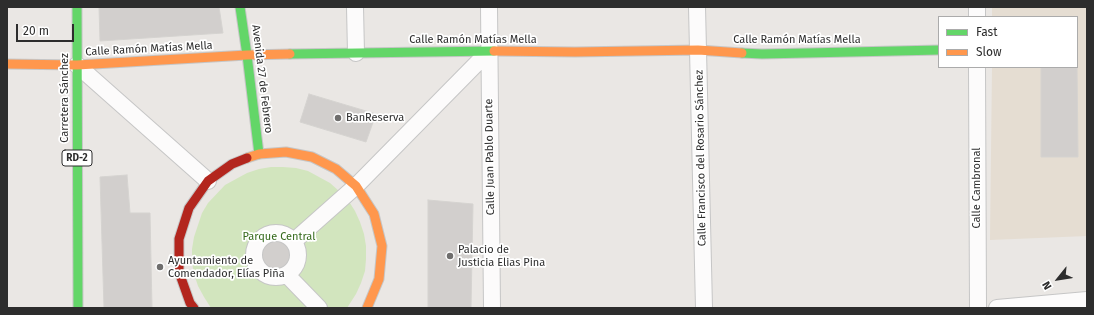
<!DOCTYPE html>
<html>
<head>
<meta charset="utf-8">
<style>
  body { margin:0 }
  #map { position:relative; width:1094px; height:315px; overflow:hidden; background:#eae7e4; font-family:"Fira Sans",sans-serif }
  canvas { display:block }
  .frame { position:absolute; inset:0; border:8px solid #2d2d2d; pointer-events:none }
  .legend { position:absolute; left:938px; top:16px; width:140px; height:52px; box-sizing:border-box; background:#fff; border:1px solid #ababab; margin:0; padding:5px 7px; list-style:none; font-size:12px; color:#2d2d2d }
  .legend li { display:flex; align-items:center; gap:8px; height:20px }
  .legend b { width:20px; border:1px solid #ababab }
  .north { position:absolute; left:1038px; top:259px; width:40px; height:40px; -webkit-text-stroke:3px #fff; paint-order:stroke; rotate:240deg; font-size:11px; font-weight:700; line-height:16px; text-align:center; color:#2d2d2d }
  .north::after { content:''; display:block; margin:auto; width:14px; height:18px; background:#2d2d2d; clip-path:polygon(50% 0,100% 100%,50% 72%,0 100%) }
  .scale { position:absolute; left:16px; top:24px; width:58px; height:18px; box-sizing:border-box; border:2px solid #2d2d2d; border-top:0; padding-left:5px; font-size:12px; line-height:14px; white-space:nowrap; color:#2d2d2d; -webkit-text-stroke:3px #fff; paint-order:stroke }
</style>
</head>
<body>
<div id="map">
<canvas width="1094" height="315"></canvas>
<div class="frame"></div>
<ul class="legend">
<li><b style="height:5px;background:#63d668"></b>Fast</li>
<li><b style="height:5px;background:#ff974d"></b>Slow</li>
</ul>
<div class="north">N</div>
<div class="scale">20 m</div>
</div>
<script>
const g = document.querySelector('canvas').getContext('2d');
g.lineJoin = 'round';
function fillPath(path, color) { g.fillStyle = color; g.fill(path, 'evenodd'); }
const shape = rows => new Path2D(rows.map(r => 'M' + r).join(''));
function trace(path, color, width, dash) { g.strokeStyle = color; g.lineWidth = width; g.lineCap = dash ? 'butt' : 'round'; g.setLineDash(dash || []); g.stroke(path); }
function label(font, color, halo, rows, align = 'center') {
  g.font = font + ' "Fira Sans",sans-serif'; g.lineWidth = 3.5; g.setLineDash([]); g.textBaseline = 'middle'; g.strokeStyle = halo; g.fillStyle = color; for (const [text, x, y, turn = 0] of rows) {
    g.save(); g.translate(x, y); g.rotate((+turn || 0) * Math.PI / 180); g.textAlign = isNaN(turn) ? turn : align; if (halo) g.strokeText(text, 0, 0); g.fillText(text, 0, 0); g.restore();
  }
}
const education = shape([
  [992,7,1087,7,1087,236,990,240,992,67,1077,67,1077,17,992,17]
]);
const green = shape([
  [271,167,283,167,296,168,308,171,330,183,339,191,348,200,355,211,360,222,364,234,366,246,366,259,365,271,361,283,356,294,347,308,211,308,204,297,198,286,194,274,192,262,192,249,194,237,202,213,208,203,225,185,247,173,259,169]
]);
const building = shape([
  [99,7,219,7,223,33,100,41,99,7],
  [1041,67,1077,67,1078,157,1041,157,1041,67],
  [309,94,376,114,366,142,300,122,309,94],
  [127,175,130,213,150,213,152,308,104,308,100,177,127,175],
  [428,200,473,204,471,308,428,308,428,200],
  [283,240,287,247,290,249,292,261,286,266,284,266,280,270,270,271,261,261,260,249,269,241,283,240]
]);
const street = shape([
  [355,7,356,53],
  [489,7,492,308],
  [697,7,704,308],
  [977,7,977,17],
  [77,65,208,181],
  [977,67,978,308],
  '254 255a22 22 0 1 1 44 0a22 22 0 1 1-44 0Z',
  [294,241,356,186,489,51],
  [287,275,319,308],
  [997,308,1087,300]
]);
const fast = shape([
  [77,7,78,308],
  [240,7,247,55,259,154],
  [742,53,762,54,939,50],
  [290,54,494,51]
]);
const slow = shape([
  [494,51,575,52,698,50,742,53],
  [7,64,77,65,247,55,290,54],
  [247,158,259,154,286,152,312,157,336,169,356,186,374,214,382,246,379,279,367,308]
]);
const jam = shape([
  [194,308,190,303,179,272,179,239,189,208,208,181,232,164,247,158]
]);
const markers = [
  [338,118,4,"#6f6e6d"],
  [450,256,4,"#6f6e6d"],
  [160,267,4,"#6f6e6d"]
];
const shields = [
  [77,158,30]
];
const shieldNames = [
  ["RD-2",77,158]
];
const streetNames = [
  ["Calle Ramón Matías Mella",473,40],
  ["Calle Ramón Matías Mella",797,40],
  ["Calle Ramón Matías Mella",149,49,-3],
  ["Avenida 27 de Febrero",262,79,83],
  ["Carretera Sánchez",65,98,-90],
  ["Calle Juan Pablo Duarte",490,157,-91],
  ["Calle Francisco del Rosario Sánchez",701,158,-91],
  ["Calle Cambronal",977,188,-90]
];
const poiNames = [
  ["BanReserva",346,118],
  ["Palacio de",458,250],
  ["Justicia Elias Pina",458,263],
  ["Ayuntamiento de",168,261],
  ["Comendador, Elías Piña",168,274]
];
const parkNames = [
  ["Parque Central",279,237]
];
fillPath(education, '#e5ddd2');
fillPath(green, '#d2e5be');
fillPath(building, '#d2cfcd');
trace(building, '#d5d3d0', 1);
trace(street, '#c6c6c6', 18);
trace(fast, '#c6c6c6', 11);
trace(slow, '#c6c6c6', 11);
trace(jam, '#c6c6c6', 11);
trace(street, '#fcfbfb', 16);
trace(fast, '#63d668', 9);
trace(slow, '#ff974d', 9);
trace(jam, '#b3261e', 9);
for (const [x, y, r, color] of markers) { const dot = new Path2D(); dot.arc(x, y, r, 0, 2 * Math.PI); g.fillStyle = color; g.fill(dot); trace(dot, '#fff', 1.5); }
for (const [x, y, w] of shields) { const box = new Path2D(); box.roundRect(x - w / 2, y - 8, w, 16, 3); g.fillStyle = '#fff'; g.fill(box); trace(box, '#2d2d2d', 1); }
label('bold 10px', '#2d2d2d', null, shieldNames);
label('11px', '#2d2d2d', '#fff', streetNames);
label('11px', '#2d2d2d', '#fff', poiNames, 'left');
label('11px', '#366a1d', '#fff', parkNames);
</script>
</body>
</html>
